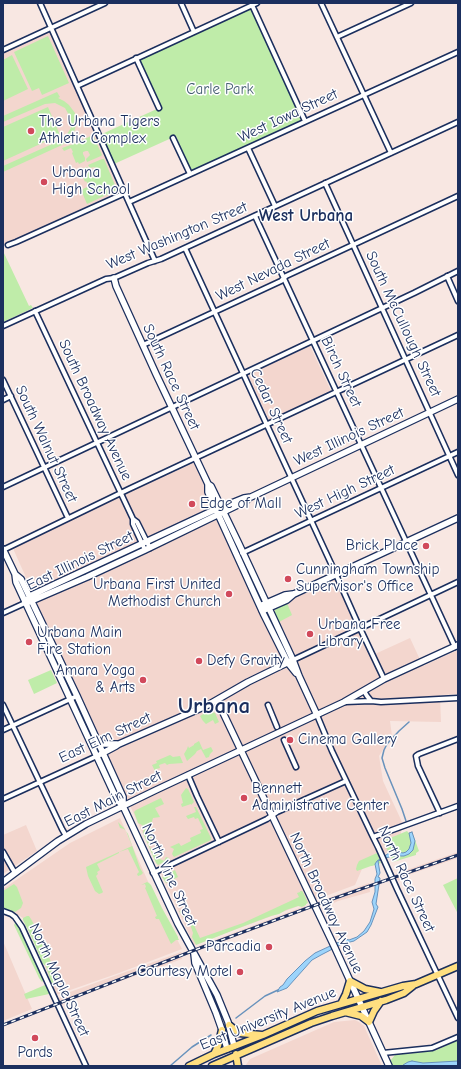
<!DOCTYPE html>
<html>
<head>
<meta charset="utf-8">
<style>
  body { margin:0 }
  #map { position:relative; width:461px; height:1069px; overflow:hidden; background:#f8e7e2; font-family:"Comic Neue",sans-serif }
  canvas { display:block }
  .frame { position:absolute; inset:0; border:4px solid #1b2f5e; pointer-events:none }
</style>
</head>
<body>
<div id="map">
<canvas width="461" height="1069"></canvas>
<div class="frame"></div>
</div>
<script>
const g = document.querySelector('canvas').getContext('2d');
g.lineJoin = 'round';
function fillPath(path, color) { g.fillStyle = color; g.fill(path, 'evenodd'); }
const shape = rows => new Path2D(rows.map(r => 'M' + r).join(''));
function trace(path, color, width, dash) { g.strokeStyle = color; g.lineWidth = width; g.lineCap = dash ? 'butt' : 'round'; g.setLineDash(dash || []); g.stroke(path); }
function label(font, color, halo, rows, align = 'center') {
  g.font = font + ' "Comic Neue",sans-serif'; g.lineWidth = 3; g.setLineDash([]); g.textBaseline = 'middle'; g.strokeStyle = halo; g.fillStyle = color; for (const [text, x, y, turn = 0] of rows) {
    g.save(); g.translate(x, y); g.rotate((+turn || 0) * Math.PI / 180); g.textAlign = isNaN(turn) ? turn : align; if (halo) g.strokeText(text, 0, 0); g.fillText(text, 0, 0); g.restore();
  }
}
const built = shape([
  [48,32,50,33,120,188,118,192,3,245,3,53],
  [310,346,331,391,269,420,248,375],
  [194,463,196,466,230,544,245,577,262,604,328,576,336,575,372,654,375,654,410,638,423,666,458,650,458,694,440,695,441,722,390,721,392,736,379,756,383,781,402,822,400,844,362,869,355,885,194,945,37,603,37,602,11,544],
  [120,818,150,886,182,949,119,973,56,995,27,921,3,904,3,889,70,843],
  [26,825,37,851,3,874,3,835],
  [458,852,458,858,405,876,403,878,398,881,395,874],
  [369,883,370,892,338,901,324,908,321,901],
  [305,906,307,910,200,950,199,946],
  [3,941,32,1009,3,1021],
  [181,952,182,957,182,959,126,979,63,1003,63,1005,60,1006,57,999,70,992],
  [355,1020,359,1022,364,1026,382,1066,245,1066,250,1059,334,1022]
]);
const green = shape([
  [252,5,305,121,192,172,176,136,114,164,102,134,159,108,136,58],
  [48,36,69,83,42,95,39,88,32,91,14,52],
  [12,55,28,89,3,101,3,60],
  [57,92,60,97,58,98,64,101,69,105,75,113,76,125,73,136,68,141,62,145,3,172,3,166,59,141,67,134,71,128,70,117,65,108,55,103,45,104,3,122,3,116],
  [48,107,60,135,3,161,3,127],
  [93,135,102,155,101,156,87,162,86,159,90,155,88,151,86,151,83,152,83,154,85,158,85,161,79,164,78,162,76,163,72,153,73,152,71,148,64,151,62,148,76,143],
  [102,159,104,159,117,190,87,204,81,190,89,186,86,181,85,182,81,172,83,171,82,169,87,167,90,170,91,174,95,174,97,171,96,168,94,167,90,168,88,165],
  [3,251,29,306,31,305,33,308,3,322],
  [287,603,292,615,279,622,275,615,275,610,278,607],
  [51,670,57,683,34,694,28,680],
  [210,711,215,713,219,722,215,724,213,720,206,724,203,721,200,716,205,713,205,712],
  [199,741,203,750,211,747,213,751,210,754,209,757,206,758,201,749,197,751,195,754,187,761,184,754,187,749,188,746,189,748,194,745,194,744],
  [170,755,173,757,180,756,183,763,169,764,167,765,165,763,159,765,160,768,156,769,155,771,152,765,157,763,156,761],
  [186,788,188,789,194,802,191,805,191,804,182,807,181,804,183,803,181,795],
  [161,798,164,804,155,808,160,817,153,818,150,828,153,829,151,840,148,843,153,853,157,853,156,857,164,861,166,857,169,858,169,860,158,865,156,863,143,833,144,828,142,825,138,823,134,812,136,810],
  [194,807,196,807,211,838,211,840,174,857,172,854,174,849,170,847,179,843,181,846,191,841,190,838,201,833,200,830,203,829,198,818,195,819,194,817,188,819,186,816,196,812],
  [118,822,124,828,128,834,140,868,143,873,141,875,138,876,137,874,139,872,128,849,119,852,119,853,97,864,100,870,97,872,98,874,96,876,103,892,102,893,99,894,95,891,88,876,86,867,132,846,126,831,124,829,120,828],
  [407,831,409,833,412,832,419,851,416,853,416,855,393,862,383,841],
  [377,853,381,863,372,866,371,866,357,871,356,869,357,865,359,861],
  [175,870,178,877,166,883,162,877],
  [458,878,458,914,443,885],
  [147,882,149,883,151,885,162,908,178,937,178,938,179,940,176,940,171,944,159,919,156,919,155,917,157,916,146,890,145,888,146,887,145,884,141,885],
  [14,884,17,887,23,903,21,908,15,912,3,908,3,891],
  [300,891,302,891,303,892,308,903,306,904,306,905,302,907,298,906,286,910,279,914,271,916,239,928,196,945,192,937,193,933,189,921,183,917,179,911,187,910,200,938,243,923,299,897,297,893,300,892,301,894],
  [27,916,29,916,31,919,36,928,60,982,54,984,51,982,46,966,43,964,32,938,23,920,23,918],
  [15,923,18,923,21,929,33,957,44,978,43,981,42,982,39,978,14,925],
  [45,985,47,987,49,991,49,994,26,999,24,994],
  [458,1040,458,1066,393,1066,390,1061,395,1055,400,1054,417,1053,437,1050]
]);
const water = shape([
  [412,832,415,841,413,850,409,854,404,856,392,856,378,861,380,873,378,877,380,878,376,904,378,907,371,925,367,932,354,941,342,944,321,955,312,960,287,988,277,992,280,987,283,985,287,979,305,961,315,953,341,941,346,939,349,940,357,937,364,931,370,922,374,909,372,902,375,892,375,879,377,874,375,864,377,861,392,851,403,853,406,852,409,849,411,843,409,833,412,832],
  [412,1061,423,1063,458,1061,458,1066,402,1066,403,1065,408,1062,412,1061]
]);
const stream = shape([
  [406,821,402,809,385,768,382,758,384,750,387,744,399,731,409,722],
  [236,1018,265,996,278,990],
  [170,1066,192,1047,211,1035]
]);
const street = shape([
  [40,3,155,261],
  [181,3,194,32],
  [321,3,391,153],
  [252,5,305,121],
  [337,37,411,3],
  [3,50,105,3],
  [136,58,159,108],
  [77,86,257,3],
  [173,138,190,174],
  [248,148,275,206],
  [325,183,458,475],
  [129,202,458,52],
  [255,216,455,647],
  [8,245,16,242,125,193],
  [185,248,334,570,358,624,384,679],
  [447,276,458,301],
  [35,311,133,519,133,524,145,550],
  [3,326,106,279,114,278,148,263,161,259,458,122],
  [143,345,281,281,286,276,299,270,458,196],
  [3,380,68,518],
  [3,400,11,396],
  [3,487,414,293,458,271],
  [133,519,137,522,150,548],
  [3,550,129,489,458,335],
  [242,553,458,452],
  [3,613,25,603],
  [293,660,458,582],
  [364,691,367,696,371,701],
  [345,702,371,701,381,702,458,698],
  [3,705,62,829,66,836],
  [268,705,277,727],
  [317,715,332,751,373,837,378,847,397,889,458,1018],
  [3,730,77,696],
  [284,740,296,767],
  [188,775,197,796,219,842],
  [3,799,97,756],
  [440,813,418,766,416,756,419,754,458,739],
  [373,837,458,806],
  [3,852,15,873],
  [153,873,267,819,277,812,346,781],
  [3,911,11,914,15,917,22,927,86,1066],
  [383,1053,432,1048,458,1037]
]);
const secondary = shape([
  [114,278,116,286,156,374,208,484,211,486,239,544,293,660,299,676,317,715],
  [208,484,208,492,264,615,288,663,296,673],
  [3,549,15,574,16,582,28,608,117,800,123,806,178,924,217,995,228,1022,234,1046],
  [15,574,21,579,77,696,123,797,123,806],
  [29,602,87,577,145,550,246,501,249,498],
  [25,603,30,596,34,594,212,511,244,498,251,497,458,399],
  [262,605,285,595,293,594],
  [262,611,287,600,294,594,458,518],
  [217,700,335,948,389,1066],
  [97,741,104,744,117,744],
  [101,754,116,746,119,744,208,705,248,682,293,660],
  [3,882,58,841,86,824,156,790,344,702,384,679,458,645],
  [194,954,195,963,216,1013,222,1030,227,1049]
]);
const primary = shape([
  [341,1004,346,994,350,981,365,989,380,992],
  [345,1012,361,1016,369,1022,374,1011,381,1001],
  [229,1025,239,1033,262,1035],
  [214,1054,218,1046,222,1030],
  [236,1054,238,1066],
  [189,1066,214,1054,263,1035,317,1011,403,986,416,984,458,966],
  [212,1066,311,1023,332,1016,386,1000,404,993,414,985]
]);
const rail = shape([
  [3,1025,200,948,321,903,458,855]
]);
const markers = [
  [31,131,4,"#d1495b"],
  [44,182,4,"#d1495b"],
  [192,504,4,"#d1495b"],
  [426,546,4,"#d1495b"],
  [288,579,4,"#d1495b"],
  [229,594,4,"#d1495b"],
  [310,634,4,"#d1495b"],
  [29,642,4,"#d1495b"],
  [199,661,4,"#d1495b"],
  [143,680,4,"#d1495b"],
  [290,740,4,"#d1495b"],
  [244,798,4,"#d1495b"],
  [269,947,4,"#d1495b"],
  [240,972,4,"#d1495b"],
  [35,1038,4,"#d1495b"]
];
const parkNames = [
  ["Carle Park",220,90]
];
const streetNames = [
  ["West Iowa Street",288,116,-25],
  ["West Washington Street",177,236,-23],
  ["West Nevada Street",273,270,-26],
  ["South McCullough Street",403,324,65],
  ["Birch Street",341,372,65],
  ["South Race Street",171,377,65],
  ["Cedar Street",271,406,65],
  ["South Broadway Avenue",95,410,65],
  ["West Illinois Street",349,437,-25],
  ["South Walnut Street",46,444,65],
  ["West High Street",345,492,-25],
  ["East Illinois Street",80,561,-26],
  ["East Elm Street",105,738,-25],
  ["East Main Street",113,799,-27],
  ["North Vine Street",169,875,65],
  ["North Race Street",406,879,65],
  ["North Broadway Avenue",326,903,65],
  ["North Maple Street",59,980,65],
  ["East University Avenue",268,1019,-22]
];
const poiNames = [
  ["The Urbana Tigers",39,122],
  ["Athletic Complex",39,139],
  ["Urbana",52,173],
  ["High School",52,190],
  ["Edge of Mall",200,504],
  ["Brick Place",418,546,"right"],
  ["Cunningham Township",296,570],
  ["Supervisor's Office",296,587],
  ["Urbana First United",221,585,"right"],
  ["Methodist Church",221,602,"right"],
  ["Urbana Free",318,625],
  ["Library",318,642],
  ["Urbana Main",37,633],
  ["Fire Station",37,650],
  ["Defy Gravity",207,661],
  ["Amara Yoga",135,671,"right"],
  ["& Arts",135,688,"right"],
  ["Cinema Gallery",298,740],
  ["Bennett",252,789],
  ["Administrative Center",252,806],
  ["Parcadia",261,947,"right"],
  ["Courtesy Motel",232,972,"right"],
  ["Pards",35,1053,"center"]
];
const quarterNames = [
  ["West Urbana",306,216]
];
const townNames = [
  ["Urbana",214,706]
];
fillPath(built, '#f3d6ce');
fillPath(green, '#bfeca9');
fillPath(water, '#9cd4fb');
trace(water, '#6892bc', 1);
trace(stream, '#6892bc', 1.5);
trace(street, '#1b2f5e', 7);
trace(secondary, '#1b2f5e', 8);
trace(primary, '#1b2f5e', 9);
trace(street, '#fff', 4);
trace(secondary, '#fff', 5.5);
trace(primary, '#ffdf80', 6);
trace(rail, '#1b2f5e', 3);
trace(rail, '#fff', 1.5, [4.5]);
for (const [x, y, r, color] of markers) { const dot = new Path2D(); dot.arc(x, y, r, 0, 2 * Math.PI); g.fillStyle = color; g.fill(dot); trace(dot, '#fff', 1.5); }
label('15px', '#445e71', '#fff', parkNames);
label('15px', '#1b2f5e', '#fff', streetNames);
label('15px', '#1b2f5e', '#fff', poiNames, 'left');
label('bold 17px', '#1b2f5e', '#fff', quarterNames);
label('bold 23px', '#1b2f5e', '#fff', townNames);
</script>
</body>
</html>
